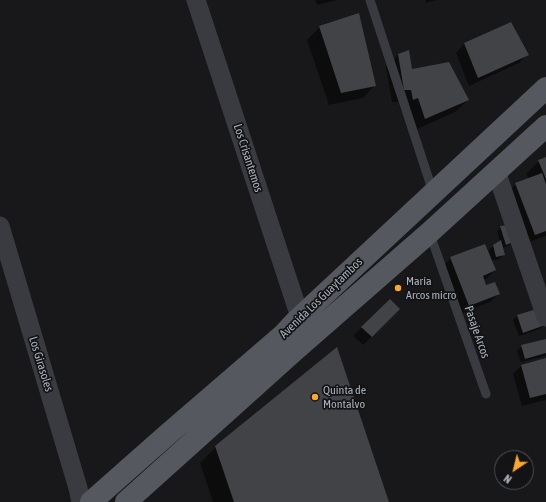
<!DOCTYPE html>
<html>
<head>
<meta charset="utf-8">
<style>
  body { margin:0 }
  #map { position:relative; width:546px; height:502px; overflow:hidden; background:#18181a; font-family:"Asap Condensed",sans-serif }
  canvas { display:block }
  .north { position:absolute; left:494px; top:450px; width:40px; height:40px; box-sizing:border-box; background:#131315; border:1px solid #4f5257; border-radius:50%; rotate:215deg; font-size:11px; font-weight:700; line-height:16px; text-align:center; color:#aab0bb }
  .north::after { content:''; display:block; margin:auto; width:14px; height:18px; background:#f8a732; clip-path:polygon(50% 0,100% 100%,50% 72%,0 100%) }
</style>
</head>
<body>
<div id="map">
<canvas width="546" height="502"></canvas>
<div class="north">N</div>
</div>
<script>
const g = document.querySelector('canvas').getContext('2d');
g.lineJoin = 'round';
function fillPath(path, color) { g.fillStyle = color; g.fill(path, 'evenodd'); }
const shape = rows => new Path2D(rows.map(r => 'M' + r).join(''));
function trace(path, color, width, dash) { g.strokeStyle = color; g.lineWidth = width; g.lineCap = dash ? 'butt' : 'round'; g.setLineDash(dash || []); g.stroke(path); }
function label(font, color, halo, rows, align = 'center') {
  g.font = font + ' "Asap Condensed",sans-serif'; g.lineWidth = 3.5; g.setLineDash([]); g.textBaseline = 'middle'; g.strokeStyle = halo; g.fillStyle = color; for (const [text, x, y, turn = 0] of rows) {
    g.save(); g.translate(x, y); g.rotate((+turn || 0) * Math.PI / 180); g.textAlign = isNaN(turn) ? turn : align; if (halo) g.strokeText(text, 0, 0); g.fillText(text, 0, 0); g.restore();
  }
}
const shadow = shape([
  [315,0,338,0,317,5],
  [425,0,436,0,426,3],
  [510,23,527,54,519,63,469,86,456,53,464,44],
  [320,27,375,85,363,98,329,105,307,40],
  [398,55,412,70,468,100,455,112,413,131,405,110,401,112,399,102,392,102,386,67],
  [546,158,546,236,526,243,507,193,516,184,529,179,526,174,539,161],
  [501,227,512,241,508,246,502,248,504,255,499,259,491,261,495,270,486,279,483,280,486,287,499,293,490,302,460,314,442,267,451,258,491,258,489,250,493,246,500,242,497,231],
  [390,300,399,309,363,345,353,336],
  [539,309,544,325,540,329,519,336,513,320,517,316],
  [546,340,546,355,545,356,521,362,517,351,522,346],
  [546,359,546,400,522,406,513,374,521,366],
  [216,447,388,502,213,502,200,463]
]);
const building = shape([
  [359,13,376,86,341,93,319,26],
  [511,22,529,55,478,78,464,43],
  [409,50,412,69,449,62,469,100,425,119,418,98,413,100,411,90,404,90,398,54],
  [546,157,546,179,538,160],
  [542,173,546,184,546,231,535,235,515,183],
  [509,225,513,242,506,245,500,226],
  [501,240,505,255,496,257,493,245],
  [485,244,496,270,483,276,486,285,495,282,500,294,469,306,450,257],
  [390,299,400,309,372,337,361,327],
  [540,308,545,325,523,333,517,315],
  [546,339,546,353,525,359,521,345],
  [337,347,389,502,234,502,215,446],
  [546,358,546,394,530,398,521,365]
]);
const lane = shape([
  [370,0,433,192],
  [430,234,486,394]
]);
const street = shape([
  [196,0,300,317],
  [496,171,546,317],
  [0,226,78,488,81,502]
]);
const primary = shape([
  [91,502,168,434,284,334,296,321,546,88],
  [126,502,295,350,429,233,546,126]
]);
const markers = [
  [398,288,4,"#f8a732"],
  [315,397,4,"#f8a732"]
];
const streetNames = [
  ["Los Crisantemos",248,158,72],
  ["Avenida Los Guaytambos",321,298,-44],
  ["Pasaje Arcos",477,332,71],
  ["Los Girasoles",41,364,73]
];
const poiNames = [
  ["María",406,281],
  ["Arcos micro",406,295],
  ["Quinta de",323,390],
  ["Montalvo",323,404]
];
fillPath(shadow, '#0007');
fillPath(building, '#424347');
trace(lane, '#393b40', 9);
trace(street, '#393b40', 19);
trace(primary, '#55585f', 22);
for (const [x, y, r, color] of markers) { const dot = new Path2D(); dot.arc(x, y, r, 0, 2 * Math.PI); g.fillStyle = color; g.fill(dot); trace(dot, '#131315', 1.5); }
label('12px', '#aab0bb', '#131315', streetNames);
label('12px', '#aab0bb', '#131315', poiNames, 'left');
</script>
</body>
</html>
